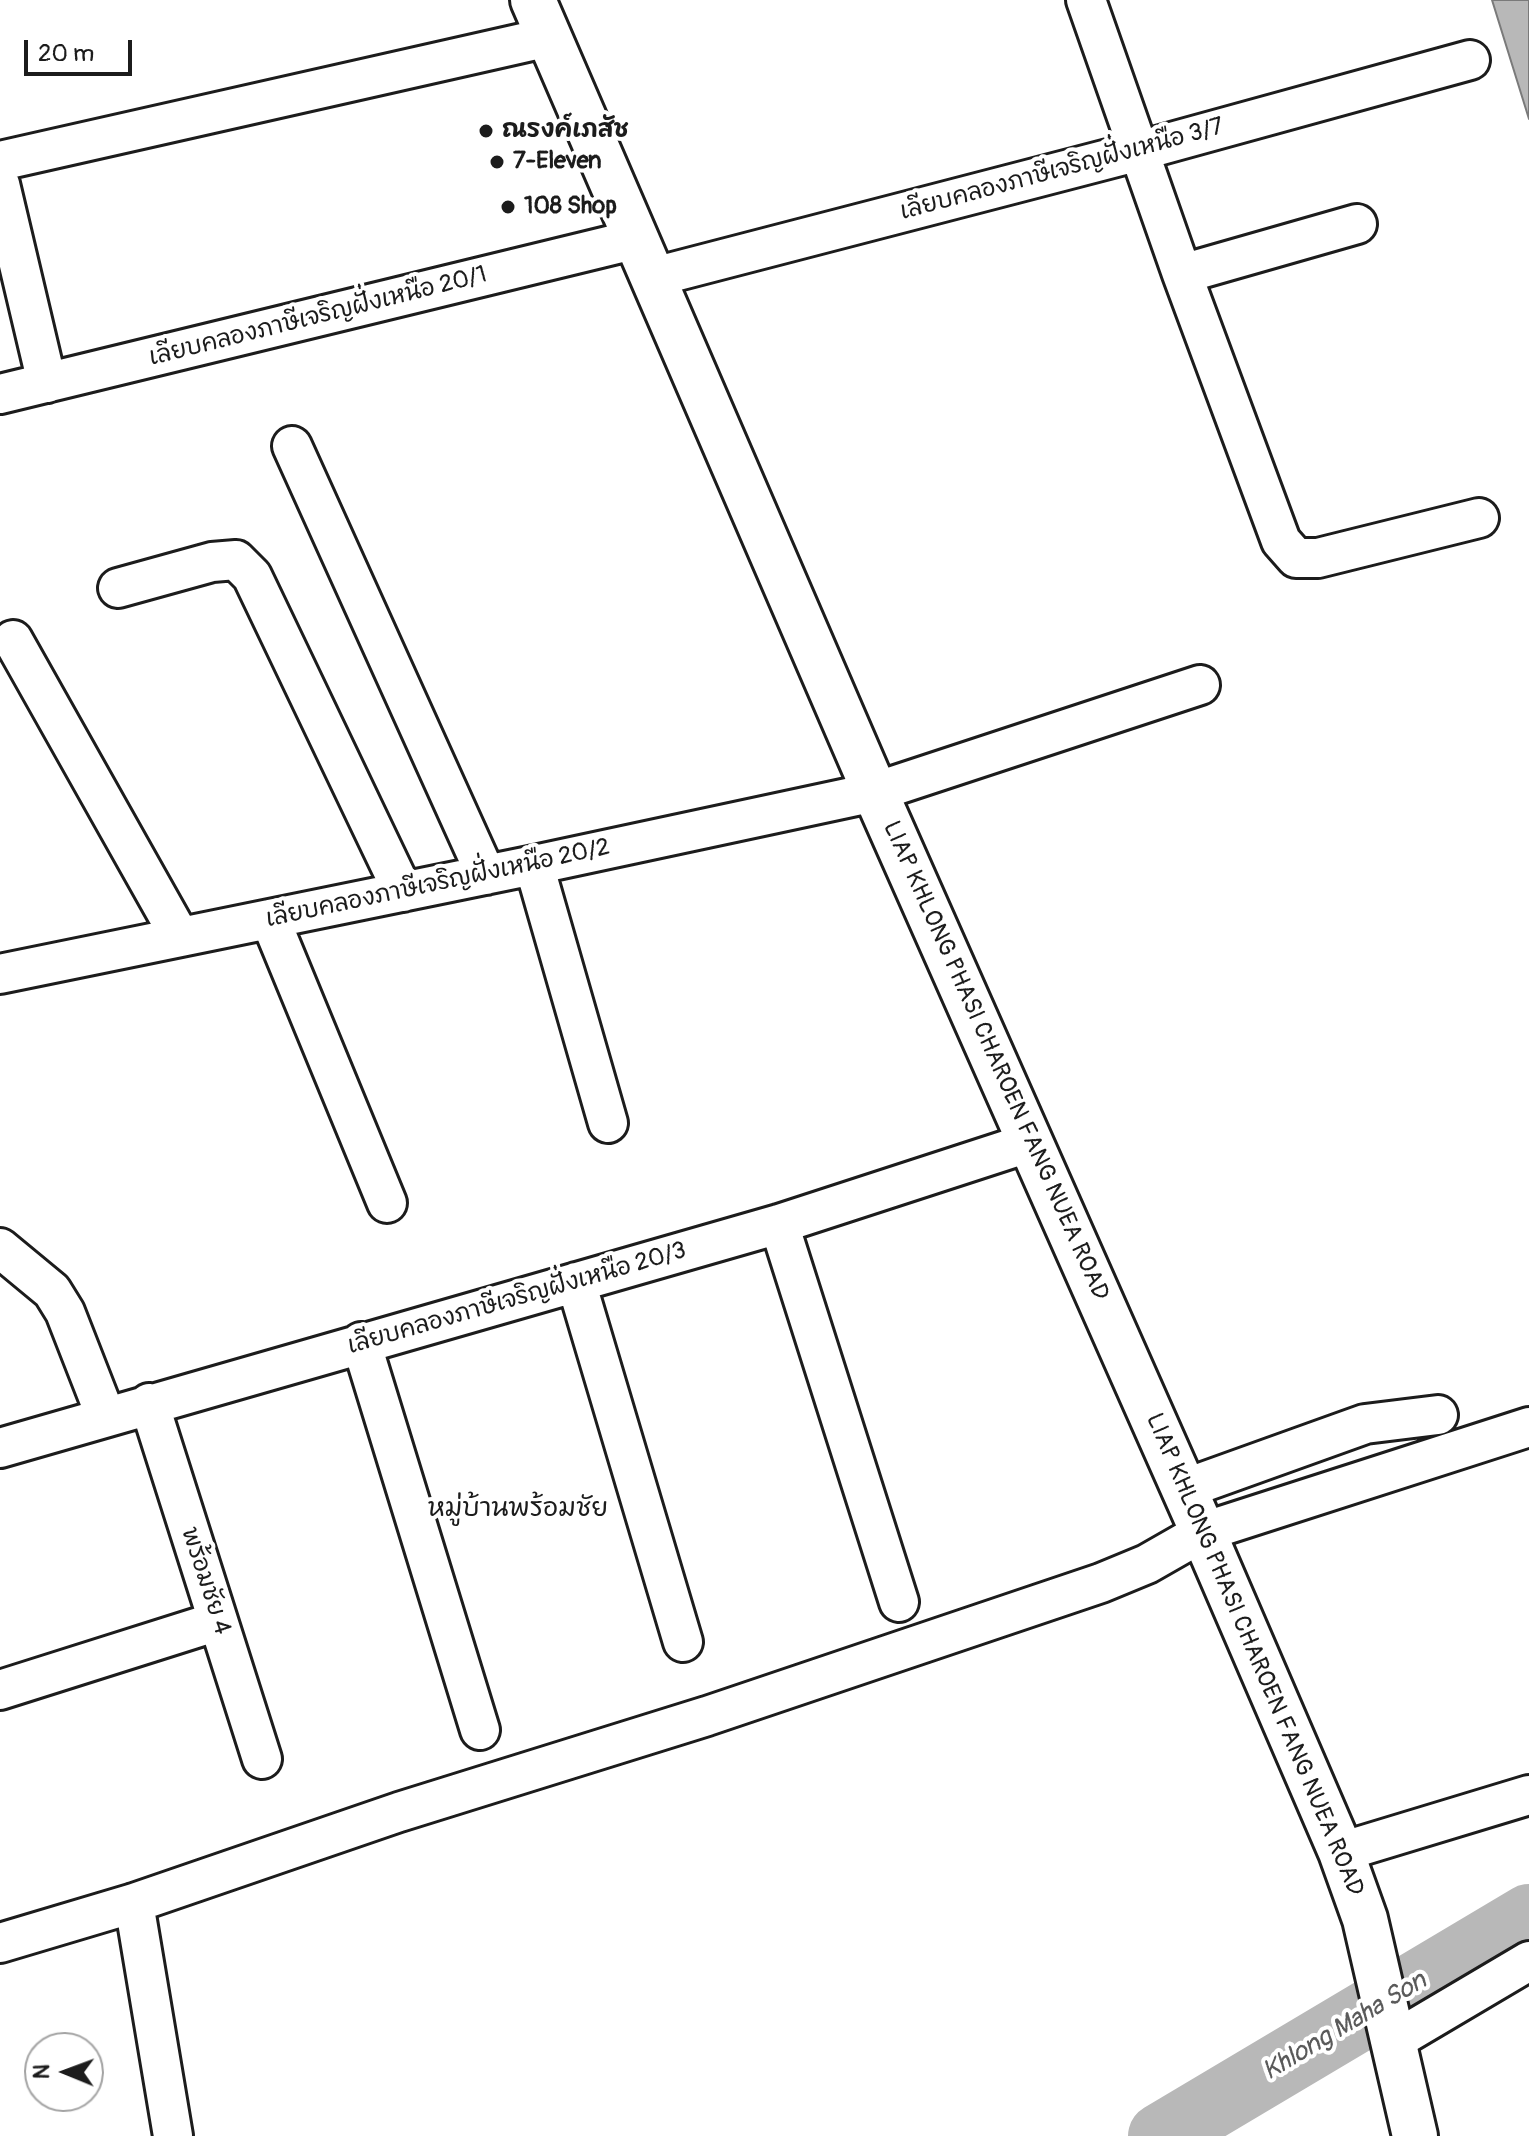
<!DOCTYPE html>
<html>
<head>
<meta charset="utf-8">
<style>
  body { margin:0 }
  #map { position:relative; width:1529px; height:2136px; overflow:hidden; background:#fff; font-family:Pangolin,sans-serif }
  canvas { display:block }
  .north { position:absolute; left:24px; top:2032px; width:80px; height:80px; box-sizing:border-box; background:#fff; border:2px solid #a4a4a4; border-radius:50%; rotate:271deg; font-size:22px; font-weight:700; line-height:32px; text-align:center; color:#1c1c1c }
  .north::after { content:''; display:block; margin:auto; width:28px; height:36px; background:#1c1c1c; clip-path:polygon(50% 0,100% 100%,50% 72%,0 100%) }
  .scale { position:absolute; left:24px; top:40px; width:108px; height:36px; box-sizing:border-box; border:4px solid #1c1c1c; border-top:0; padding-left:10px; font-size:24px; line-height:28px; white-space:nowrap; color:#1c1c1c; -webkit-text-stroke:6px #fff; paint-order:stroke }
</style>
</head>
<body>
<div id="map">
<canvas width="1529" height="2136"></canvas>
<div class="north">N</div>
<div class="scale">20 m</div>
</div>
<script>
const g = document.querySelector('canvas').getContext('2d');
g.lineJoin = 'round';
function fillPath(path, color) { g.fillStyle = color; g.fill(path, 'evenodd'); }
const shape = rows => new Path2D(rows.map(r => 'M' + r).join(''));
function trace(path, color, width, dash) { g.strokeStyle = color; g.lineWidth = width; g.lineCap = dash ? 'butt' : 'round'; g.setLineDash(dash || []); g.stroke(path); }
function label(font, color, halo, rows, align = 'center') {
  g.font = font + ' Pangolin,"Playpen Sans Thai",sans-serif'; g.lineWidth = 8; g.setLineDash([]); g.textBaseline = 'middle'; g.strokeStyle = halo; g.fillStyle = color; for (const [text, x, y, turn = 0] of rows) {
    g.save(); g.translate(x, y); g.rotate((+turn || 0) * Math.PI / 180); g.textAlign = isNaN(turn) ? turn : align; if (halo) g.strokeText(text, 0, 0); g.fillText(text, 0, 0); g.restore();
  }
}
const water = shape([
  [1492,0,1529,0,1529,119,1492,0]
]);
const river = shape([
  [1161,2136,1529,1917]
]);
const minor = shape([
  [1086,0,1182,274,1281,541,1296,558,1318,558,1479,518],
  [0,161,549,37],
  [0,184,47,383],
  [1182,274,1357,224],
  [654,277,1139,151,1470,60],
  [0,394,637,239],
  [292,446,486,875],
  [118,588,212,562,236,560,252,576,403,892],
  [13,640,180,937],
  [534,865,608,1123],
  [270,919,387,1203],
  [0,974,534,865,875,792,1200,685],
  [779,1224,899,1602],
  [0,1248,52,1291,65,1312,106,1417],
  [576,1282,683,1642],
  [361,1342,480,1730],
  [149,1403,262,1759],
  [0,1448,779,1224,1031,1142],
  [1184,1489,1365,1424,1438,1415],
  [0,1690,218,1621],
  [1341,1852,1529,1795],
  [134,1903,173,2136],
  [0,1943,134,1903,399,1812,707,1716,1101,1583,1147,1564,1203,1532,1529,1427],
  [1392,2042,1529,1961]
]);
const major = shape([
  [533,0,875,792,1203,1532,1341,1852,1365,1919,1415,2136]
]);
const markers = [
  [486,131,8,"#1c1c1c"],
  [497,162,8,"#1c1c1c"],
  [508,207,8,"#1c1c1c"]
];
const poiNames = [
  ["ณรงค์เภสัช",502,131],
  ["7-Eleven",513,162],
  ["108 Shop",524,207]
];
const streetNames = [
  ["เลียบคลองภาษีเจริญฝั่งเหนือ 3/7",1062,170,-15],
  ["เลียบคลองภาษีเจริญฝั่งเหนือ 20/1",318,317,-14],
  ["เลียบคลองภาษีเจริญฝั่งเหนือ 20/2",438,884,-12],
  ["LIAP KHLONG PHASI CHAROEN FANG NUEA ROAD",995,1061,66],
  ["เลียบคลองภาษีเจริญฝั่งเหนือ 20/3",517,1299,-16],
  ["พร้อมชัย 4",205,1581,72],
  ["LIAP KHLONG PHASI CHAROEN FANG NUEA ROAD",1254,1655,67]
];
const neighbourhoodNames = [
  ["หมู่บ้านพร้อมชัย",518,1509]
];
const waterNames = [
  ["Khlong Maha Son",1345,2027,-31]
];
fillPath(water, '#b8b8b8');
trace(water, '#7a7a7a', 2);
trace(river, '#b8b8b8', 66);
trace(minor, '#1c1c1c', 44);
trace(major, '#1c1c1c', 50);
trace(minor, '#fff', 38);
trace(major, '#fff', 44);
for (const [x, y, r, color] of markers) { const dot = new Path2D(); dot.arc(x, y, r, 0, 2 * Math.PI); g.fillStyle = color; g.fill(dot); trace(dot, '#fff', 3); }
label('bold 24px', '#1c1c1c', '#fff', poiNames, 'left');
label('24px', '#1c1c1c', '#fff', streetNames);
label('26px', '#1c1c1c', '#fff', neighbourhoodNames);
label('italic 26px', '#5a5a5a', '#fff', waterNames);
</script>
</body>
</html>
